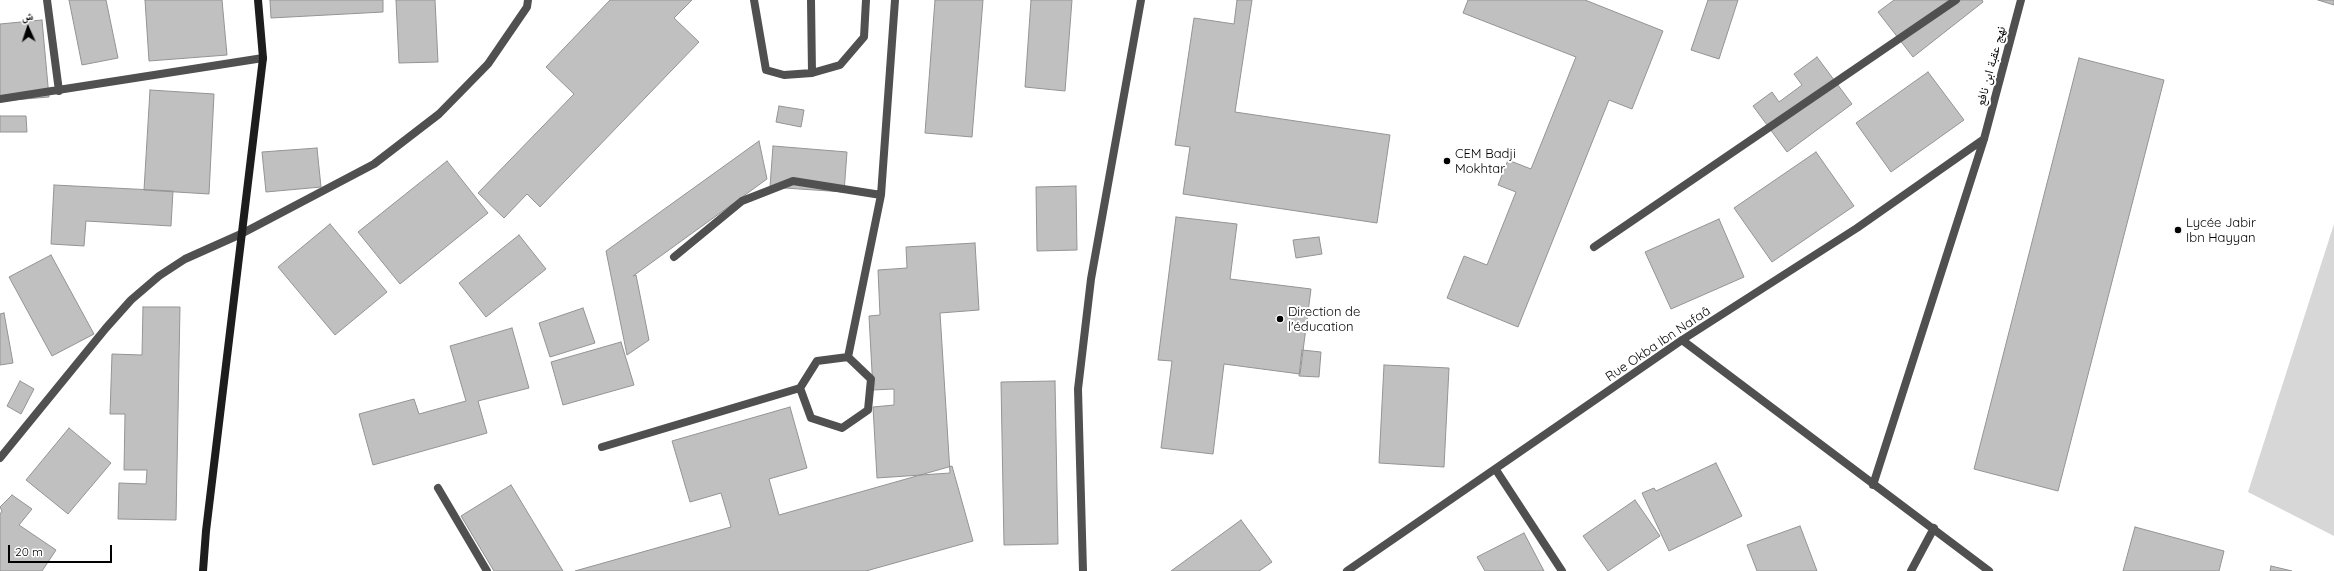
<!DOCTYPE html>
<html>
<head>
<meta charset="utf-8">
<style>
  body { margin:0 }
  #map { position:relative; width:2334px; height:571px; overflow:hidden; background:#fff; font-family:Quicksand,"Noto Naskh Arabic",sans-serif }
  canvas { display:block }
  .north { position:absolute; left:8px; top:8px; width:40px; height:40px; -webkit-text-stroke:3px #fff; paint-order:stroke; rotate:357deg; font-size:11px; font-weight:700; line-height:16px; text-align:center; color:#000 }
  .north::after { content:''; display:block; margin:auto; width:14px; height:18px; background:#000; clip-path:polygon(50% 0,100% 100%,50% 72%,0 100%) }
  .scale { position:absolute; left:8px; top:545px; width:104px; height:18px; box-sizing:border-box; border:2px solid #000; border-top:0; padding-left:5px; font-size:12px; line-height:14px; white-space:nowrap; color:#000; -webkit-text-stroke:3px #fff; paint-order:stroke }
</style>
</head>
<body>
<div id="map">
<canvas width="2334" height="571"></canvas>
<div class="north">ش</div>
<div class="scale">20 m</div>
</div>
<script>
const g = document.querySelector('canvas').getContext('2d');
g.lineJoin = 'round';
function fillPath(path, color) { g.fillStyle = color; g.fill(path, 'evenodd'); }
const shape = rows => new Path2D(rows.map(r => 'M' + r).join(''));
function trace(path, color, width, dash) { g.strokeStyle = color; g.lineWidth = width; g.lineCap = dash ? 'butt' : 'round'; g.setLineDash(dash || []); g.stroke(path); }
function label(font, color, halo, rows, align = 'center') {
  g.font = font + ' Quicksand,"Noto Naskh Arabic",sans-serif'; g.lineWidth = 4; g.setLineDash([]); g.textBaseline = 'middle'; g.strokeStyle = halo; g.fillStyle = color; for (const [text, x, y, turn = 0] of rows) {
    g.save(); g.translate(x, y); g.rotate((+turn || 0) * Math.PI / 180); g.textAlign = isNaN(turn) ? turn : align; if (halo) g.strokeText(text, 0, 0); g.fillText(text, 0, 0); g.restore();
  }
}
const green = shape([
  [2334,224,2334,536,2248,492]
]);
const building = shape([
  [69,0,106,0,118,58,82,65,69,0],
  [145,0,222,0,227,55,149,61,145,0],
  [270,0,383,0,383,12,271,18,270,0],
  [396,0,435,0,438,62,399,63,396,0],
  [610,0,692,0,674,18,699,42,540,207,527,194,504,218,478,193,574,94,546,67,610,0],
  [935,0,983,0,972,137,925,133,935,0],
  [1031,0,1072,0,1065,91,1025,87,1031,0],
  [1237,0,1252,0,1235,112,1390,135,1377,223,1183,194,1190,147,1175,145,1194,18,1234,24,1237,0],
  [1468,0,1585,0,1663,31,1632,109,1609,100,1518,327,1447,298,1464,256,1487,265,1516,192,1498,185,1508,160,1531,169,1576,57,1463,13,1468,0],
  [1708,0,1738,0,1719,59,1691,50,1708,0],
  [1894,0,1982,0,1983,2,1913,57,1878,12,1894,0],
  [2318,0,2334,0,2334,5,2318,0],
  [42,20,49,97,0,101,0,24,42,20],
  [1817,57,1852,104,1787,152,1753,106,1772,92,1779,102,1802,85,1794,74,1817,57],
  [2079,58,2164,80,2058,491,1974,469,2079,58],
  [1928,72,1964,120,1891,172,1856,123,1928,72],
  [150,90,214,94,209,194,144,190,150,90],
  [779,106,804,110,801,127,776,122,779,106],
  [0,116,26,116,27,132,0,132,0,116],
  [759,141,767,179,633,276,636,275,649,340,627,355,606,251,759,141],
  [773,146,847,152,844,192,770,187,773,146],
  [317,148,321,187,266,192,262,152,317,148],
  [1816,152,1854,206,1772,262,1734,208,1816,152],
  [447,161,488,213,400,284,358,232,447,161],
  [54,185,173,191,171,226,86,221,84,246,51,244,54,185],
  [1076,186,1077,250,1037,251,1036,187,1076,186],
  [1176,217,1237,224,1230,279,1311,289,1300,374,1224,364,1213,454,1161,448,1172,361,1158,360,1176,217],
  [1719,219,1744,277,1671,309,1645,252,1719,219],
  [330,224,387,292,335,335,278,267,330,224],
  [519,235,546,269,486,317,459,283,519,235],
  [1319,237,1322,254,1296,258,1293,240,1319,237],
  [975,243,979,310,940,313,950,473,877,478,873,407,894,405,894,389,873,390,869,316,880,315,878,270,907,268,906,247,975,243],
  [51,255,94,334,52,356,9,277,51,255],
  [143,307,180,307,176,520,118,519,119,483,146,484,147,470,124,470,125,414,110,414,112,354,142,355,143,307],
  [583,308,595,343,550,357,539,323,583,308],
  [4,313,13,363,0,365,0,314,4,313],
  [512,328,529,388,478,401,487,433,373,465,359,414,414,399,419,414,466,401,450,346,512,328],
  [621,342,634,385,563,405,551,362,621,342],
  [1302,350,1321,352,1319,377,1299,376,1302,350],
  [1384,365,1449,368,1444,467,1379,463,1384,365],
  [20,381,34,389,21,414,7,406,20,381],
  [1055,381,1058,544,1004,545,1001,382,1055,381],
  [790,407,807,468,769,479,779,515,952,466,973,541,866,571,575,571,731,527,721,493,690,502,672,441,790,407],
  [69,428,111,463,68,514,26,480,69,428],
  [1716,463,1742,516,1669,551,1642,493,1654,488,1656,491,1716,463],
  [511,485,563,571,494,571,461,516,511,485],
  [12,495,32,509,19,525,56,550,42,571,0,571,0,514,2,511,0,507,12,495],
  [1635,500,1660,536,1608,571,1583,536,1635,500],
  [1241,520,1272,562,1259,571,1171,571,1241,520],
  [1800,526,1817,571,1757,571,1747,545,1800,526],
  [2135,527,2224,551,2219,571,2123,571,2135,527],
  [1524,533,1544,571,1485,571,1477,557,1524,533],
  [2271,566,2292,571,2270,571,2271,566]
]);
const lane = shape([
  [754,0,766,70,784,75,812,73,840,65,864,37,866,0],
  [811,0,812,73],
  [674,257,742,201,793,181,881,195],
  [848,357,881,195,895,0],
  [848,357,871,379,868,410,842,428,811,418,800,388,817,361,848,357],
  [602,447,800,388],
  [438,488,487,571]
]);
const street = shape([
  [47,0,59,91],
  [0,99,263,58],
  [1594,247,1956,0],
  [1682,340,1989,571],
  [0,458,106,328,131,300,159,276,185,259,241,234,374,164,439,114,488,64,527,7,528,0],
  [1496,470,1562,571],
  [1873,485,1984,139,2021,0],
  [1083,571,1078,389,1091,279,1141,0],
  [1347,571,1682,340,1857,228,1984,139],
  [1911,571,1934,528]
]);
const secondary = shape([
  [203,571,206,531,263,58,258,0]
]);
const markers = [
  [1447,161,4,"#000"],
  [2178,230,4,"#000"],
  [1280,319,4,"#000"]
];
const streetNames = [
  ["نهج عقبة ابن نافع",1991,66,-75],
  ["Rue Okba Ibn Nafaâ",1658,344,-34]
];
const poiNames = [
  ["CEM Badji",1455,154],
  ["Mokhtar",1455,169],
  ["Lycée Jabir",2186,223],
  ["Ibn Hayyan",2186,238],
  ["Direction de",1288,312],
  ["l'éducation",1288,327]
];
fillPath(green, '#d7d7d7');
fillPath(building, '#c0c0c0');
trace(building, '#949494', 1);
trace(lane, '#505050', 8);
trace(street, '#505050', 8);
trace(secondary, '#1d1d1d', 8);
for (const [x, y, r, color] of markers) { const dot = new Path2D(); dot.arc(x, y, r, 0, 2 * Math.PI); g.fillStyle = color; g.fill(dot); trace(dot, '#fff', 1.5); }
label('13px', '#000', '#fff', streetNames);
label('13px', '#000', '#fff', poiNames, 'left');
</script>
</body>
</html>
